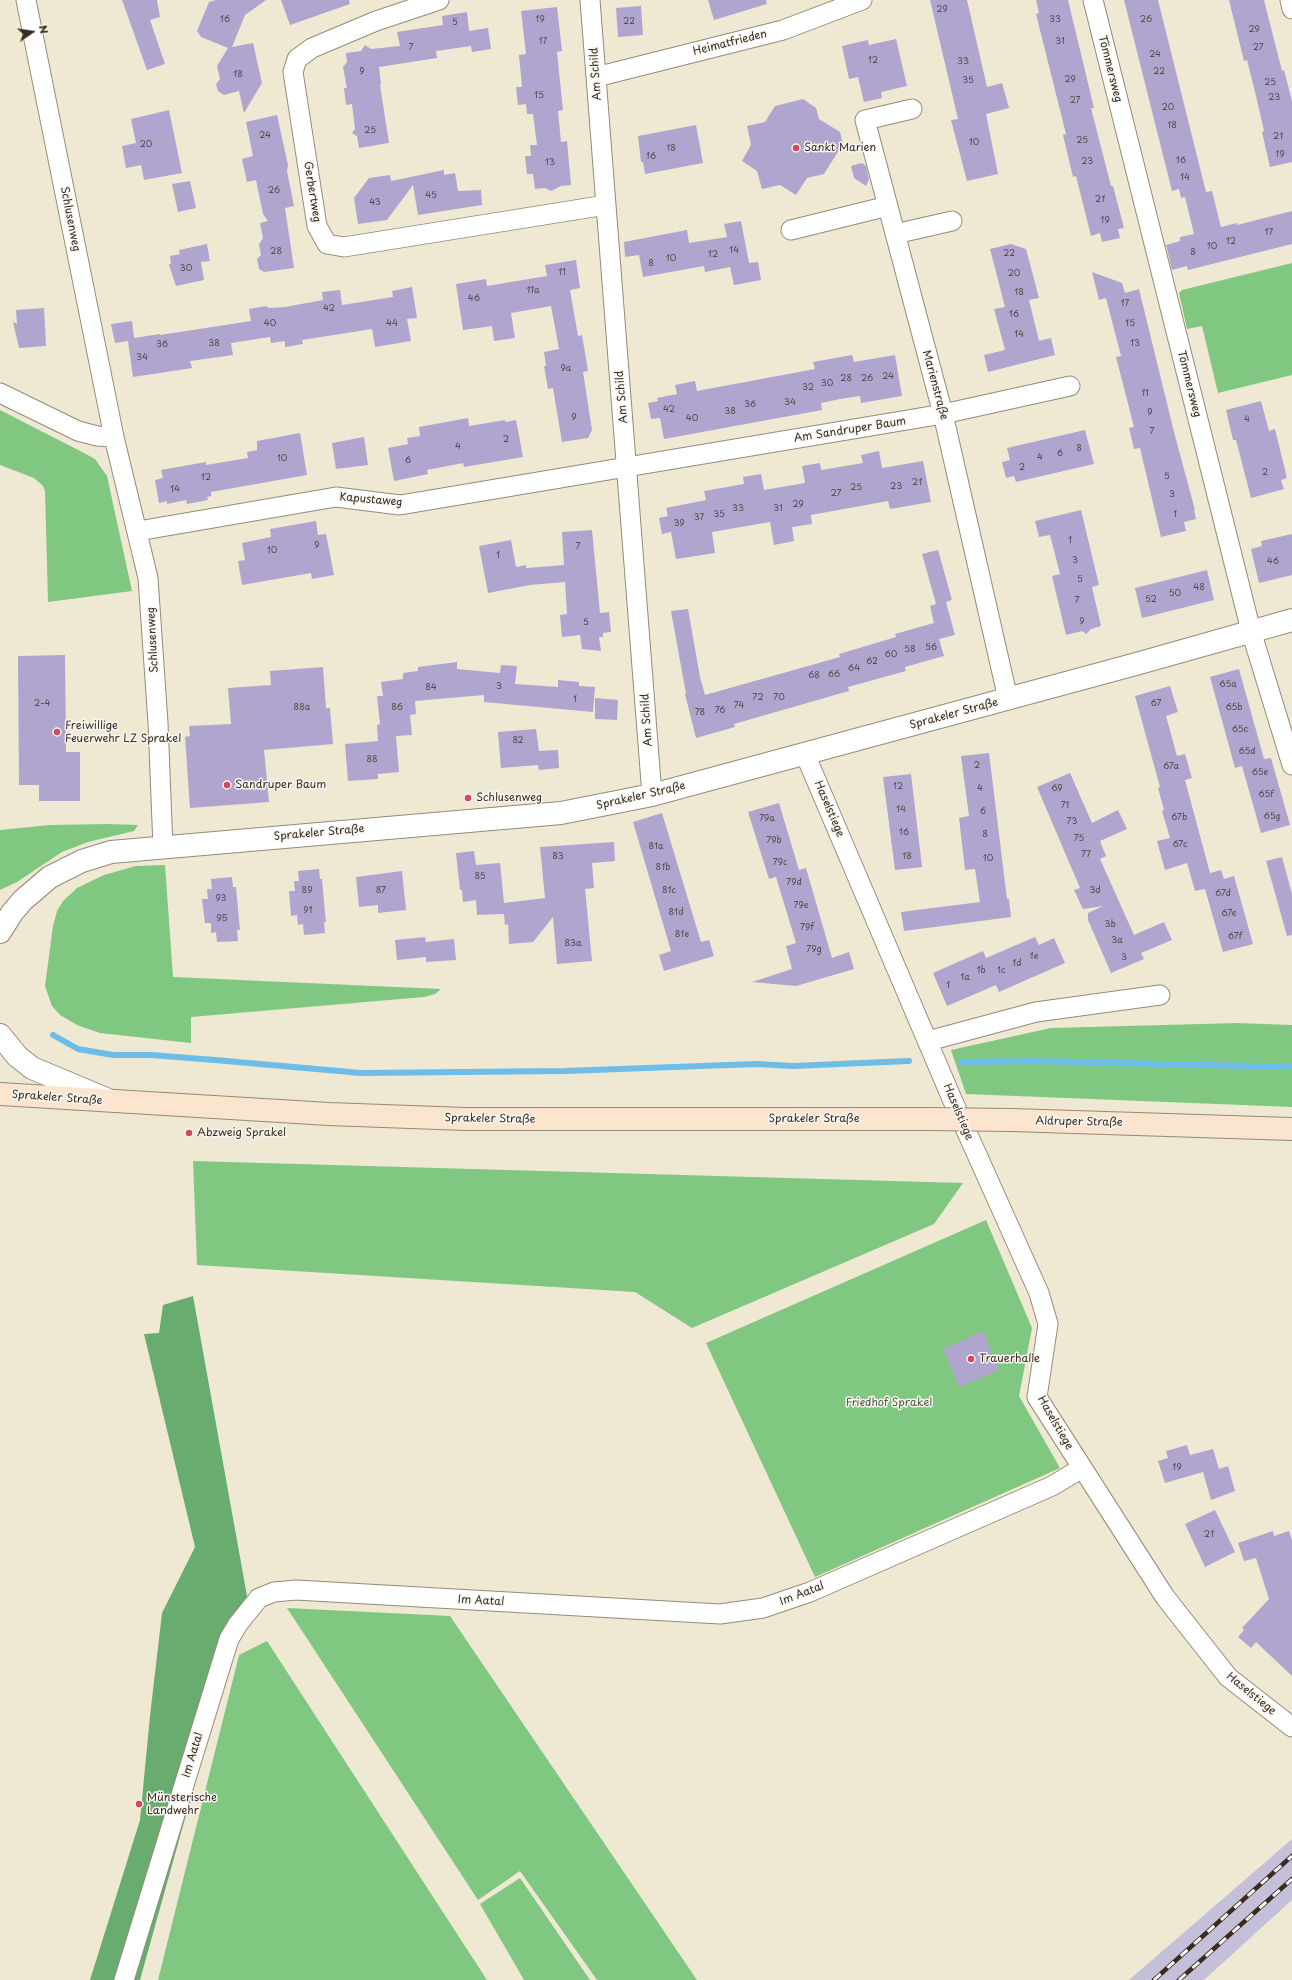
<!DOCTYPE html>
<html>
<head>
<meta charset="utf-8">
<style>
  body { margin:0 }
  #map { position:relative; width:1292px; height:1980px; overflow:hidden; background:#efe9d3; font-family:"Playpen Sans",sans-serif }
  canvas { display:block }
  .north { position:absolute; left:12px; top:12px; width:40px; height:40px; -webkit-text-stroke:3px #f6f6f2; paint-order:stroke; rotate:77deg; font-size:11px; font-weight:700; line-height:16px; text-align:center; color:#3b2a1e }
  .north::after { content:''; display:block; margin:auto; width:14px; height:18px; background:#3b2a1e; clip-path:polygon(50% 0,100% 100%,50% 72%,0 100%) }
</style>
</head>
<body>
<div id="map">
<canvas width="1292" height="1980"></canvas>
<div class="north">N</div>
</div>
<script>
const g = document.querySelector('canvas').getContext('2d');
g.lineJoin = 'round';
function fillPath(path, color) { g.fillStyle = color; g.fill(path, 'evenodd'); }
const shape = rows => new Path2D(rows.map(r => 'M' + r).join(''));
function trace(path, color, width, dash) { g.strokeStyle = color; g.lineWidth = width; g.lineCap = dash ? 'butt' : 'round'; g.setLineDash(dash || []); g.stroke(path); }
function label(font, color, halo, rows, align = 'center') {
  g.font = font + ' "Playpen Sans",sans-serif'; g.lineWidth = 3; g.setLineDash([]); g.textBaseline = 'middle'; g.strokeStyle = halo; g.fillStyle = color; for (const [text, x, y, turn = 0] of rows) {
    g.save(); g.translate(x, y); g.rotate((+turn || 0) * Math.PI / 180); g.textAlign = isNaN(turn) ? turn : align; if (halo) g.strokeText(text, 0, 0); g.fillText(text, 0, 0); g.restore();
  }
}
const industrial = shape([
  [1292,1839,1292,1900,1204,1980,1129,1980]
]);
const green = shape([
  [1292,263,1292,375,1218,393,1202,326,1187,329,1179,293,1182,290],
  [0,410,86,454,95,459,107,476,132,591,48,602,45,491,43,486,34,478,0,465],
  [108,824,138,825,134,831,88,842,62,852,17,882,0,890,0,830,50,825],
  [165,865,173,977,441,989,435,994,424,997,191,1017,191,1043,100,1033,77,1025,60,1015,52,1006,45,986,53,926,57,911,63,901,77,888,104,875,136,866],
  [1238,1023,1292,1025,1292,1107,966,1094,951,1050,1051,1028],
  [193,1161,963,1183,934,1224,692,1328,635,1292,197,1265],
  [986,1220,1032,1328,1019,1396,1060,1468,815,1577,706,1343],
  [287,1608,450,1616,697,1980,597,1980,520,1871,478,1900],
  [267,1641,487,1980,158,1980,239,1655],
  [520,1878,590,1980,524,1980,480,1904]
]);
const forest = shape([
  [193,1296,247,1596,140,1980,90,1980,140,1820,150,1716,162,1613,195,1547,144,1334,159,1333,163,1305]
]);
const stream = shape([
  [53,1035,78,1049,113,1055,151,1055,215,1060,361,1073,565,1071,756,1064,793,1066,909,1061],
  [961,1062,1037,1061,1292,1067]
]);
const building = shape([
  [122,0,157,0,160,17,150,20,165,64,147,70],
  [216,0,266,0,245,15,232,47,253,43,262,83,244,113,239,91,224,95,218,91,216,84,220,79,217,66,228,48,201,37,197,31,209,2],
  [281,0,349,0,350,4,290,25],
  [708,0,766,0,767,4,714,20],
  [930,0,967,0,987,87,1002,83,1009,108,986,114,998,174,967,181,951,120,958,119],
  [1036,0,1068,0,1094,108,1091,108,1111,186,1113,186,1124,228,1118,229,1120,238,1102,242,1100,233,1091,236,1076,176,1073,177,1063,135,1066,134,1036,14,1039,13],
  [1124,0,1158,0,1206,192,1212,191,1221,227,1237,223,1237,225,1292,211,1292,244,1188,270,1187,266,1172,270,1166,245,1180,241,1180,237,1194,234,1185,197,1181,198,1179,189,1172,191],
  [1229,0,1264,0,1282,71,1284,70,1292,101,1292,162,1270,167,1262,132,1264,131,1256,96,1247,60,1244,61],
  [641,6,643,35,618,37,616,8],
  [557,7,562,51,557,52,563,110,558,111,561,142,567,141,571,185,561,186,551,191,545,188,535,189,533,174,527,174,525,156,531,156,530,145,537,145,533,114,527,114,526,104,518,105,516,87,522,87,519,55,526,54,521,11],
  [467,12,469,31,488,28,491,49,472,52,471,46,436,51,437,58,379,67,381,84,380,85,389,143,359,148,357,136,352,133,355,129,352,104,346,105,344,88,347,88,343,67,347,62,346,53,361,51,365,45,371,49,400,46,397,32,443,25,442,16],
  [896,39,907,86,881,92,882,98,864,102,858,77,849,79,842,46,868,40,869,45],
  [803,99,816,108,819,119,840,132,843,144,824,174,807,178,796,195,780,185,762,189,757,171,742,161,751,145,747,126,765,122,775,106],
  [169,110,182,173,144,180,141,165,126,168,122,146,136,143,131,119],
  [277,115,288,165,287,171,294,206,285,208,294,268,264,272,259,269,257,259,261,255,259,244,263,238,260,223,268,221,263,214,256,180,247,182,242,159,253,156,246,122],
  [696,125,703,163,645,174,643,162,641,162,638,136],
  [862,163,866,166,869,179,866,186,854,178,851,166],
  [444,170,444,175,455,173,458,191,481,190,482,205,418,215,413,185,387,220,358,224,354,198,369,178,390,175,391,181],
  [190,181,196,208,178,212,172,184],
  [741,221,749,263,758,262,761,280,734,285,730,267,705,272,704,266,643,277,639,255,625,257,624,242,687,230,689,243,727,237,724,224],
  [207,244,210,261,201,262,204,280,176,286,169,265,171,263,170,256,180,254,179,250],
  [1011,244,1026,249,1039,298,1029,300,1039,341,1051,338,1055,355,988,372,984,355,1005,350,994,309,1005,307,990,249],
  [576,260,580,288,570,290,578,336,582,335,588,371,583,372,592,430,588,438,562,442,553,388,548,389,544,366,546,366,544,352,559,349,551,306,511,313,515,338,494,341,492,326,463,330,456,284,486,279,487,286,547,276,545,265],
  [1092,272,1122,283,1125,293,1139,289,1175,436,1195,510,1194,510,1196,519,1184,522,1186,531,1161,537,1140,448,1134,449,1129,428,1134,427,1116,357,1121,356,1106,298,1099,300],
  [412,287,417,318,407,319,411,341,375,347,372,329,302,340,303,344,285,347,285,341,271,343,270,337,231,343,233,355,190,361,192,368,133,377,128,341,115,343,111,324,132,321,134,338,160,334,160,335,251,321,249,309,267,306,268,308,285,307,323,300,322,292,340,290,342,305,393,297,392,291],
  [44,308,46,346,19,348,13,322,17,324,16,310],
  [852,355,854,362,895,355,902,396,861,403,860,396,840,399,821,403,822,410,664,439,660,418,651,419,648,403,658,401,657,398,677,394,675,385,695,381,697,391,815,369,813,362],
  [1261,401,1269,431,1275,429,1287,478,1281,480,1284,489,1251,498,1236,440,1233,440,1226,410],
  [468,418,469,426,505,420,505,422,516,420,523,457,464,467,463,463,427,470,428,474,394,481,388,448,408,444,407,438,420,436,419,427],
  [1085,430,1094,464,1016,482,1014,476,1006,478,1002,462,1010,460,1007,448],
  [300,433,307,475,211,492,211,496,207,497,208,500,187,504,186,500,167,504,167,501,159,503,155,480,163,478,161,470,206,462,206,465,248,458,247,452,257,450,257,441],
  [364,437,368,465,336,469,332,443],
  [879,451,882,468,923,461,931,502,890,509,888,501,811,515,812,524,792,527,794,541,774,545,770,522,712,532,715,553,676,559,671,532,662,534,659,518,668,516,666,508,706,500,704,491,744,484,743,477,761,474,764,490,805,483,802,466,820,463,821,470,863,463,861,455],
  [1081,510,1099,585,1092,587,1101,626,1091,629,1086,634,1082,631,1066,635,1052,576,1060,574,1050,535,1039,537,1035,521],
  [316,521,318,535,326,534,334,575,312,579,311,573,242,585,238,561,245,560,242,543,271,537,270,529],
  [592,530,600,613,609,612,611,632,603,633,603,637,599,637,601,651,582,649,580,635,562,637,560,615,567,614,565,582,530,585,488,593,479,546,511,540,516,567,526,565,526,568,564,565,562,532],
  [1292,534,1292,575,1259,583,1251,549,1262,546,1261,541],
  [938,550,952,600,946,602,955,635,939,639,944,656,905,667,906,671,848,687,849,691,734,724,735,727,696,738,685,694,686,694,671,611,688,609,700,677,705,695,840,657,839,654,896,637,895,634,934,623,930,606,936,604,922,554],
  [1207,570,1214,600,1142,618,1135,588],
  [65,655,66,752,80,752,80,801,39,801,39,785,19,785,18,656],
  [457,662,457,669,500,673,501,665,517,666,515,684,558,687,558,680,579,682,579,686,595,687,593,712,484,702,484,695,415,701,416,714,410,715,412,735,396,736,399,772,378,774,378,779,348,781,345,744,378,741,377,725,380,724,377,696,383,696,381,682,403,679,403,673,418,671,418,667],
  [323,667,326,708,330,708,333,744,264,750,269,802,190,808,185,737,190,736,189,726,231,724,228,688,271,685,270,671],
  [1239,669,1264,759,1271,758,1290,825,1261,833,1242,766,1235,768,1210,677],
  [1170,686,1178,712,1166,716,1177,756,1185,754,1192,778,1185,780,1210,873,1221,870,1224,879,1234,876,1253,944,1223,952,1205,889,1195,891,1187,863,1165,870,1157,841,1170,838,1162,811,1164,810,1158,788,1160,787,1135,696],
  [595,698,618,700,617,720,595,719],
  [536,729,539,751,558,750,559,768,539,770,538,765,501,768,498,732],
  [989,753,1007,899,1009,899,1011,917,904,931,901,912,980,902,975,869,965,870,959,818,969,816,961,756],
  [1070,773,1092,823,1118,810,1127,829,1100,841,1106,856,1100,859,1134,935,1164,922,1172,940,1141,953,1144,959,1111,973,1088,920,1088,913,1103,906,1083,909,1074,890,1080,888,1037,787],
  [911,774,922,867,895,870,883,777],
  [779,803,799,870,806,868,832,958,849,952,854,969,796,986,752,982,792,969,786,946,796,943,776,877,769,879,748,812],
  [662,813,701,942,709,940,714,956,664,971,659,955,671,951,633,822],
  [614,842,615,861,592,863,594,888,585,889,592,961,557,964,553,917,533,942,509,944,508,924,505,925,504,914,477,915,476,900,463,902,462,890,460,890,456,853,474,851,476,865,500,863,504,903,545,898,540,847],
  [1282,857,1292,894,1292,935,1287,936,1266,861],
  [319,869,320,879,322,879,324,902,326,922,324,922,325,933,304,935,303,924,298,925,297,915,291,916,289,891,295,891,294,881,299,881,298,871],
  [402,871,406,910,378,913,378,905,359,907,356,877],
  [232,877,233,887,236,887,240,930,237,930,238,941,217,942,216,932,211,933,211,923,205,923,202,899,208,899,207,889,212,889,211,879],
  [425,937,426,942,454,939,456,960,426,962,426,957,397,960,395,940],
  [1035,937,1039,945,1054,938,1065,963,999,992,996,985,947,1006,933,973,983,951,986,958],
  [983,1331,999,1370,959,1387,943,1349],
  [1187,1445,1190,1455,1213,1449,1219,1469,1228,1466,1235,1491,1211,1500,1203,1472,1165,1483,1158,1461,1168,1458,1166,1451],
  [1215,1510,1235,1552,1205,1567,1185,1524],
  [1273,1531,1274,1536,1289,1531,1292,1540,1292,1676,1256,1642,1251,1648,1238,1637,1244,1630,1242,1628,1269,1599,1256,1558,1244,1561,1238,1543]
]);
const minor = shape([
  [26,0,114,437,148,578,158,723,163,847],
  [439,0,376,21,312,48,297,59,293,72,317,226,327,244,344,247,606,205],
  [590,0,652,795],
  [1093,0,1251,631,1292,765],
  [1290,0,1292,9],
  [596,77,783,30,862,0],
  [912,109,865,120,943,414,1008,699],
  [791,230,888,206],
  [895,234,952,221],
  [0,393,78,431,97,436,114,437],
  [138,531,336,497,400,505,943,414,1070,386],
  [805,754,952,1099,1039,1293,1048,1324,1037,1397,1165,1597,1228,1677,1292,1727],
  [928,1041,1036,1012,1160,995],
  [124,1980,229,1639,238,1624,259,1598,274,1592,296,1590,720,1614,763,1608,810,1592,1052,1486,1082,1468]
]);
const tertiary = shape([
  [0,932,12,913,23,900,50,877,82,861,111,852,561,813,652,795,1136,664,1292,620],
  [0,1035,17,1056,32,1068,106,1099]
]);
const secondary = shape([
  [0,1094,329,1114,465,1119,928,1119],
  [1012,1120,1292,1129]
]);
const rail = shape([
  [1154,1980,1292,1856],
  [1179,1980,1292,1879]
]);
const secondaryBridge = shape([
  [928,1119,1012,1120]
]);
const markers = [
  [796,148,4,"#d1495b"],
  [57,732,4,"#d1495b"],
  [227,785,4,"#d1495b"],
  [468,798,4,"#d1495b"],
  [189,1133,4,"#d1495b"],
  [971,1359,4,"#d1495b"],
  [139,1804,4,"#d1495b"]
];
const numberNames = [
  ["29",942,10],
  ["16",225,20],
  ["19",540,20],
  ["33",1055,20],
  ["26",1146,20],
  ["22",629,22],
  ["5",455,23],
  ["29",1254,30],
  ["17",543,42],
  ["31",1060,42],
  ["7",411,48],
  ["27",1258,48],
  ["24",1155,55],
  ["12",873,61],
  ["33",963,62],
  ["9",362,72],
  ["22",1159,72],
  ["18",238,75],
  ["29",1070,80],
  ["35",968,81],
  ["25",1270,83],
  ["15",539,96],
  ["23",1274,98],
  ["27",1075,101],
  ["20",1168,108],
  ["18",1172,126],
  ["25",370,131],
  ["24",265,136],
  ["21",1278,137],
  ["25",1082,141],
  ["10",974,143],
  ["20",146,145],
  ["18",671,149],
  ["19",1280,155],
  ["16",651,157],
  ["16",1181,161],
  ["23",1087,162],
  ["13",550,163],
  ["14",1185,178],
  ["26",274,191],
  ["45",431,196],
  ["21",1100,200],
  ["43",375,203],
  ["19",1105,221],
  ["17",1269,233],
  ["12",1231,242],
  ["10",1212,247],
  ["14",734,251],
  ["28",276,252],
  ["8",1193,253],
  ["22",1009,254],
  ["12",713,255],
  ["10",671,259],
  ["8",651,264],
  ["30",186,269],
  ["11",562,273],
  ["20",1014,274],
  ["11a",533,291],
  ["18",1019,293],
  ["46",474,299],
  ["17",1125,304],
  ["42",329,309],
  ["16",1014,315],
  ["40",270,324],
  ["44",392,324],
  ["15",1130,324],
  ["14",1019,335],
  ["38",214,344],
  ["13",1135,344],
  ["36",162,345],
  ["34",142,358],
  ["9a",566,369],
  ["24",888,377],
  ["28",846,379],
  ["26",867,379],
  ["30",827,384],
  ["32",808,388],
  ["11",1145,394],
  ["34",790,403],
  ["36",750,405],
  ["42",669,410],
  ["38",730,412],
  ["9",1150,413],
  ["9",574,418],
  ["40",692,419],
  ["4",1247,420],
  ["7",1152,432],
  ["2",506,440],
  ["4",458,447],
  ["8",1079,449],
  ["6",1060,454],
  ["4",1040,458],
  ["10",282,459],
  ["6",408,461],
  ["2",1022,468],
  ["2",1265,473],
  ["5",1167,477],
  ["12",206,478],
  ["21",917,483],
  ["23",896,487],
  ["25",856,488],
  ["14",175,490],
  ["27",836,494],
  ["3",1172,495],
  ["29",798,505],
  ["33",738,509],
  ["31",778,509],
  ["35",719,515],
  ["1",1175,515],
  ["37",699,518],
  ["39",679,524],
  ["1",1070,541],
  ["9",317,546],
  ["7",578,547],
  ["10",272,551],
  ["1",498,556],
  ["3",1075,561],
  ["46",1273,562],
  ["5",1080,580],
  ["48",1199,588],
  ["50",1175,594],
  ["52",1151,600],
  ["7",1077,601],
  ["9",1082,622],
  ["5",586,623],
  ["56",931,648],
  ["58",910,650],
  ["60",891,655],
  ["62",872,662],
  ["64",854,669],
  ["66",834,675],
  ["68",814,676],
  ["65a",1228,685],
  ["3",499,687],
  ["84",431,688],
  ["72",758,698],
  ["70",779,698],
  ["1",575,700],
  ["2-4",42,704],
  ["67",1156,704],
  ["74",739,706],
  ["88a",302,708],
  ["86",397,708],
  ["65b",1234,708],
  ["76",720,711],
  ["78",700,713],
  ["65c",1240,730],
  ["82",518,741],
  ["65d",1247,752],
  ["88",372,760],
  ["2",977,766],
  ["67a",1171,767],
  ["65e",1260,773],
  ["12",898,787],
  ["4",980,789],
  ["69",1057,789],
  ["65f",1266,795],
  ["71",1065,806],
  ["14",901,810],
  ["6",983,812],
  ["65g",1272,817],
  ["67b",1179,818],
  ["79a",767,819],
  ["73",1072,822],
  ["16",904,833],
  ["8",985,835],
  ["75",1079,839],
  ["79b",774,841],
  ["67c",1180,845],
  ["81a",656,847],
  ["77",1086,855],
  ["83",558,857],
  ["18",907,857],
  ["10",988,859],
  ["79c",780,863],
  ["81b",663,868],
  ["85",480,877],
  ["79d",794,883],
  ["89",307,891],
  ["87",381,891],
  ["81c",669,891],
  ["3d",1095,891],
  ["67d",1223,894],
  ["93",221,899],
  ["79e",801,906],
  ["91",308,911],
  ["81d",676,913],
  ["67e",1229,914],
  ["95",222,919],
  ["3b",1110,925],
  ["79f",807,928],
  ["81e",682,935],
  ["67f",1235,937],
  ["3a",1117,941],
  ["83a",573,944],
  ["79g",814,950],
  ["1e",1034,957],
  ["3",1124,958],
  ["1d",1017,964],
  ["1b",981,971],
  ["1c",1001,971],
  ["1a",965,978],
  ["1",948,986],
  ["19",1177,1468],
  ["21",1209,1535]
];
const streetNames = [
  ["Heimatfrieden",730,43,-14],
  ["Tömmersweg",1110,69,76],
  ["Am Schild",596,74,-94],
  ["Gerbertweg",312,192,81],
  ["Schlusenweg",70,219,79],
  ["Tömmersweg",1189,384,76],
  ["Marienstraße",935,385,75],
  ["Am Schild",622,397,-95],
  ["Am Sandruper Baum",850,430,-9],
  ["Kapustaweg",371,500,5],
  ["Schlusenweg",153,640,-93],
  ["Sprakeler Straße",954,714,-15],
  ["Am Schild",647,720,-94],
  ["Sprakeler Straße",641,796,-13],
  ["Haselstiege",829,809,67],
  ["Sprakeler Straße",319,833,-5],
  ["Sprakeler Straße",57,1098,4],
  ["Haselstiege",958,1112,67],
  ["Sprakeler Straße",490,1119,1],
  ["Sprakeler Straße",814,1119],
  ["Aldruper Straße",1079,1122,1],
  ["Haselstiege",1055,1423,60],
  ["Im Aatal",802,1594,-21],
  ["Im Aatal",481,1601,3],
  ["Haselstiege",1251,1694,39],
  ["Im Aatal",193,1755,-73]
];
const poiNames = [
  ["Sankt Marien",804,148],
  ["Freiwillige",65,726],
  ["Feuerwehr LZ Sprakel",65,739],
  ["Sandruper Baum",235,785],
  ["Schlusenweg",476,798],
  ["Abzweig Sprakel",197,1133],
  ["Trauerhalle",979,1359],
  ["Münsterische",147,1798],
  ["Landwehr",147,1811]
];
const parkNames = [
  ["Friedhof Sprakel",889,1403]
];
fillPath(industrial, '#c5c0da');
fillPath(green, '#80c782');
fillPath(forest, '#68ac70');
trace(stream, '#6dbde8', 6);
fillPath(building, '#b0a5cf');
trace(minor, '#958a78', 21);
trace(tertiary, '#958a78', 24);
trace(secondary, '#958a78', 24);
trace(minor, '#fff', 19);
trace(tertiary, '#fff', 22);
trace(secondary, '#fce5cf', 22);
trace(rail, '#3b2a1e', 4.5);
trace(rail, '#f6f6f2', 3, [9]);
trace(secondaryBridge, '#958a78', 24, []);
trace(secondaryBridge, '#fce5cf', 22);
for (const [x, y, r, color] of markers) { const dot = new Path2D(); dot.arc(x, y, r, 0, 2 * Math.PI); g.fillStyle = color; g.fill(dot); trace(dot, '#f6f6f2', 1.5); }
label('9px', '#58494a', null, numberNames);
label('11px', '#3b2a1e', '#f6f6f2', streetNames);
label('11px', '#3b2a1e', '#f6f6f2', poiNames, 'left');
label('11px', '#50593c', '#f6f6f2', parkNames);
</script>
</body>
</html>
